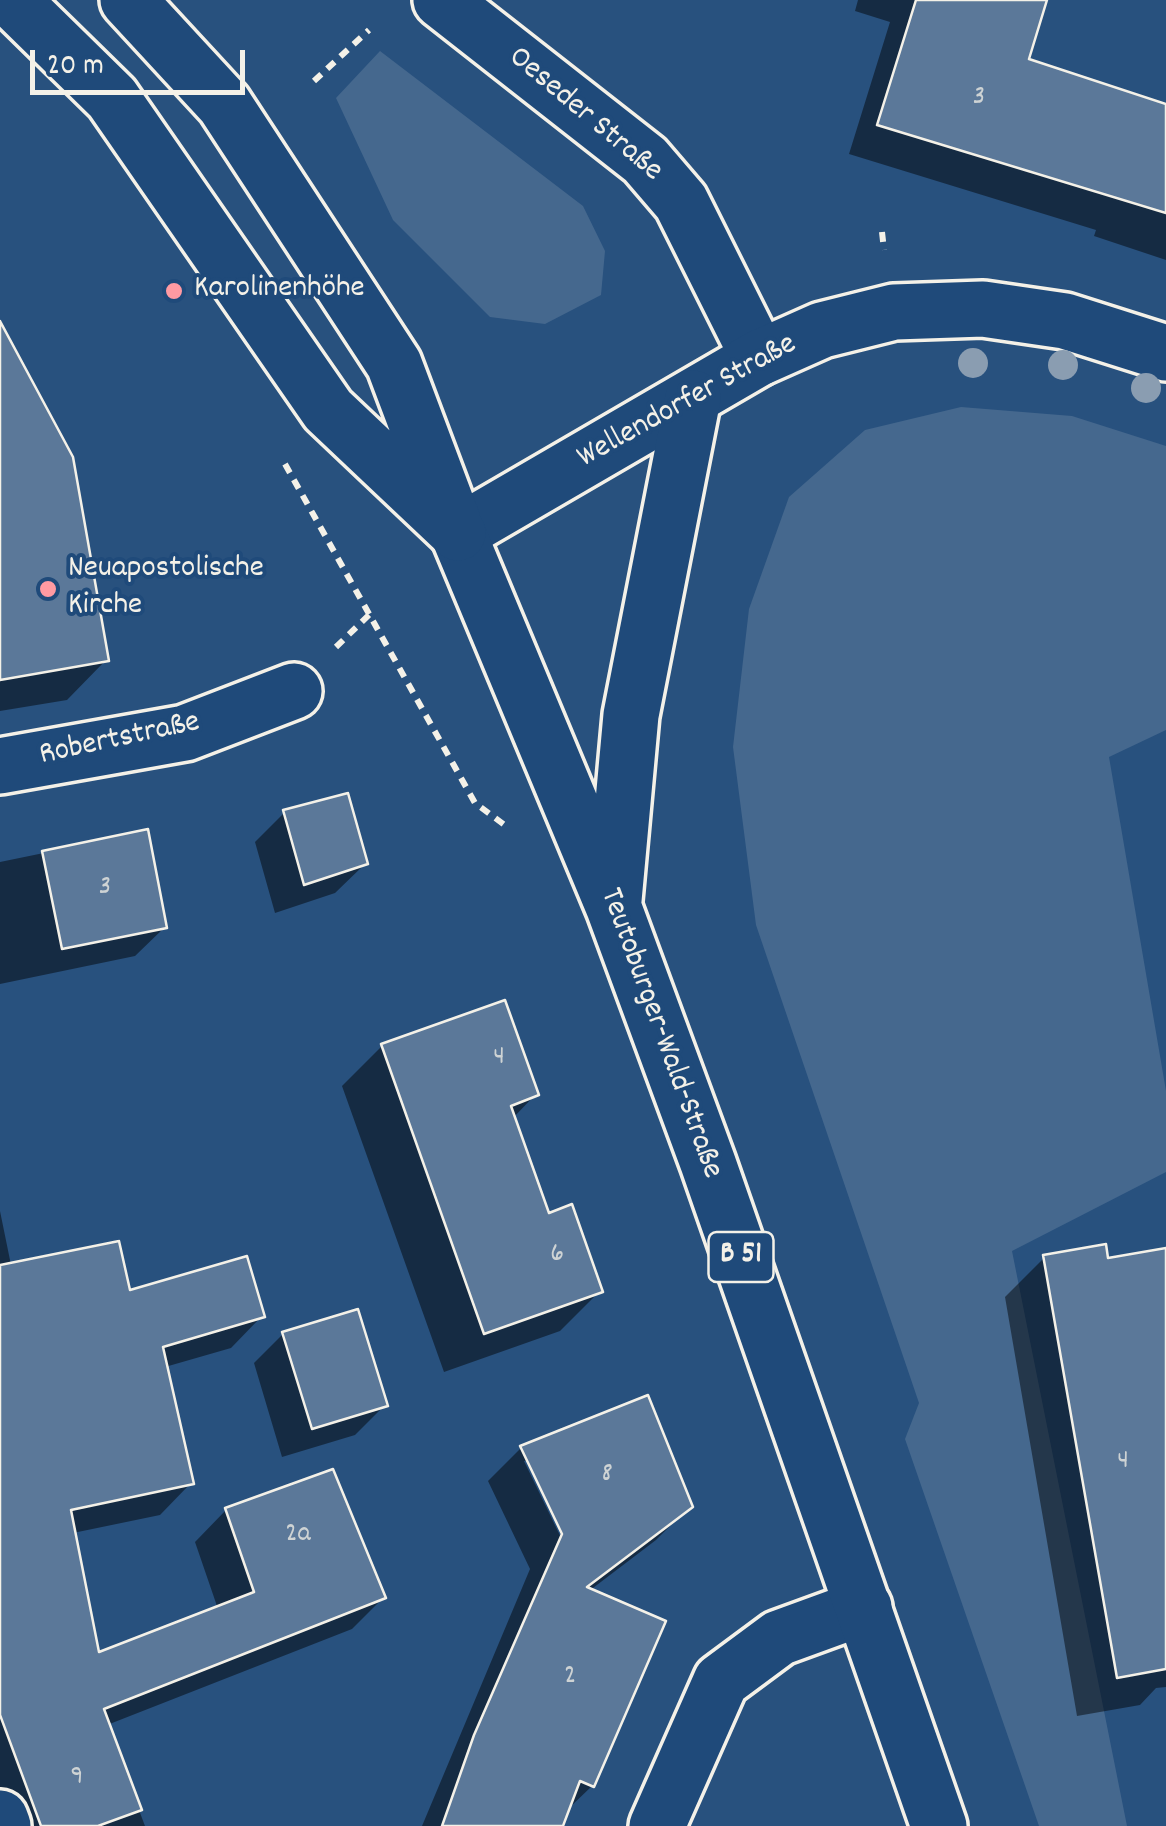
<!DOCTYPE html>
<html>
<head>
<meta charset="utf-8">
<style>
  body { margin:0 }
  #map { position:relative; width:1166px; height:1826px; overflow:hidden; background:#28517e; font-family:Dekko,sans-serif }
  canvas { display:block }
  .scale { position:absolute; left:30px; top:50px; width:215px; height:45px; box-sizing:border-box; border:5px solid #f4f1e8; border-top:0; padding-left:12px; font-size:30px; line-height:35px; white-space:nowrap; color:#f4f1e8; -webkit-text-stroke:8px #1f4a7a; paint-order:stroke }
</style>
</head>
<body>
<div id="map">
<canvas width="1166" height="1826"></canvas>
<div class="scale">20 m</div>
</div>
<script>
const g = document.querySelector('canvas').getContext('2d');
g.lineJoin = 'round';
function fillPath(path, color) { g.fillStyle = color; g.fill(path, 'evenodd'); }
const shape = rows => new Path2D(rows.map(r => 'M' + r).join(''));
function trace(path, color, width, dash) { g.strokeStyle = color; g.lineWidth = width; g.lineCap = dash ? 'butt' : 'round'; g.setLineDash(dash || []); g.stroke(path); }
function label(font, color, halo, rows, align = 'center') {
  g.font = font + ' Dekko,sans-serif'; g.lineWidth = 8; g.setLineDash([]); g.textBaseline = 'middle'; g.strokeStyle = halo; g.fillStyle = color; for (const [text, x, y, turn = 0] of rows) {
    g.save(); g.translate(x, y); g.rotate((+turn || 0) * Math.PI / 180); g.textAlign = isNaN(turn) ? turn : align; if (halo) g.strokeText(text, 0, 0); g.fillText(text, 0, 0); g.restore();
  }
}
const green = shape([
  [380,51,583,206,605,251,601,295,545,324,490,317,393,220,336,98],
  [961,407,1072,416,1166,446,1166,730,1109,757,1166,1091,1166,1172,1012,1251,1127,1826,1039,1826,905,1439,919,1403,756,925,733,747,749,609,789,497,865,430]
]);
const shadow = shape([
  [858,0,1044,0,1026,60,1166,107,1166,260,1094,236,1096,230,849,154,890,22,855,11],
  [0,336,106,660,67,700,0,711],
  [285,812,365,864,335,893,275,913,255,842],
  [146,832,165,927,135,956,0,984,0,862],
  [382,1046,536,1094,513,1118,547,1216,600,1291,560,1331,444,1372,342,1086],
  [0,1211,11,1265,128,1293,262,1316,231,1348,165,1367,191,1483,160,1515,73,1533,97,1656,218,1609,195,1542,226,1510,383,1598,352,1629,107,1725,145,1826,0,1826],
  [1166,1251,1166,1687,1156,1688,1140,1705,1077,1716,1005,1297,1045,1257,1106,1261],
  [283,1334,385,1405,355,1435,282,1457,254,1363],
  [521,1448,690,1506,656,1540,589,1591,592,1786,566,1811,561,1826,422,1826,530,1569,488,1481],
  [524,1461,530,1461,570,1544,565,1546]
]);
const building = shape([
  [916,0,1047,0,1029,59,1166,104,1166,213,877,125,916,0],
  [0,321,73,457,109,661,0,680,0,321],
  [348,793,368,864,304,885,283,810,348,793],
  [148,829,167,928,62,949,42,851,148,829],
  [505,1000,539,1095,511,1106,549,1213,572,1204,603,1292,484,1334,381,1044,505,1000],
  [119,1241,130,1290,247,1256,265,1317,163,1347,194,1484,71,1510,99,1652,254,1592,225,1508,333,1469,386,1598,104,1709,142,1810,98,1826,41,1826,0,1715,0,1265,119,1241],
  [1106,1244,1108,1258,1166,1248,1166,1669,1117,1678,1043,1255,1106,1244],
  [358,1309,388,1406,312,1429,282,1332,358,1309],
  [648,1395,693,1507,587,1587,666,1621,594,1787,580,1781,563,1826,442,1826,474,1735,562,1534,520,1446,648,1395]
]);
const path = shape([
  [314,81,369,30],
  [882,232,884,250],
  [285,464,475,803,506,826],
  [336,647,371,613]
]);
const street = shape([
  [441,0,645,160,681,202,759,358],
  [0,766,185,733,294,691],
  [0,1818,3,1826],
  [657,1826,721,1681,779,1638,864,1607]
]);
const secondary = shape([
  [458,533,759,358,822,330,894,312,983,309,1065,321,1166,353]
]);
const primary = shape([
  [458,533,614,908,708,1163,939,1826],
  [614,900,631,715,693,398]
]);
const highway = shape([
  [12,0,112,98,328,410,458,533],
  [128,0,224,104,394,364,453,521]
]);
const trees = [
  [973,363],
  [1063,365],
  [1146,388]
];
const markers = [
  [174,291,10,"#ff9aa2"],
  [48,589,10,"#ff9aa2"]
];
const numberNames = [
  ["3",979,99],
  ["3",105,889],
  ["4",499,1059],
  ["6",557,1256],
  ["4",1123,1463],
  ["8",607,1476],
  ["2a",298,1536],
  ["2",570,1678],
  ["9",77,1779]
];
const shields = [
  [741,1257,65]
];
const shieldNames = [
  ["B 51",741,1257]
];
const streetNames = [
  ["Oeseder Straße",584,116,40],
  ["Wellendorfer Straße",688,403,-29],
  ["Robertstraße",120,741,-12],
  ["Teutoburger-Wald-Straße",659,1034,70]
];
const poiNames = [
  ["Karolinenhöhe",194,291],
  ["Neuapostolische",68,571],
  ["Kirche",68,608]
];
fillPath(green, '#45688e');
fillPath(shadow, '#0007');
fillPath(building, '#5b7899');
trace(building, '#f4f1e8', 2.5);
trace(street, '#f4f1e8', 62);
trace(secondary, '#f4f1e8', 62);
trace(primary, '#f4f1e8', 62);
trace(highway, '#f4f1e8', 62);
trace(path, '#f4f1e8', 6, [10, 8]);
trace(street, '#1f4a7a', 55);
trace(secondary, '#1f4a7a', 55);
trace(primary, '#1f4a7a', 55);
trace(highway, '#1f4a7a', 55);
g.fillStyle = '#8a9db1';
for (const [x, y] of trees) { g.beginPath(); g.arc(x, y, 15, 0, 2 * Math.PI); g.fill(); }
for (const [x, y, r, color] of markers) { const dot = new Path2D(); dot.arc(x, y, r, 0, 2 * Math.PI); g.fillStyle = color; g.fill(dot); trace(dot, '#1f4a7a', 4); }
label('28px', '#ced3d4', null, numberNames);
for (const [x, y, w] of shields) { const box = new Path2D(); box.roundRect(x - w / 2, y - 25, w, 50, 8); g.fillStyle = '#1f4a7a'; g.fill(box); trace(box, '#f4f1e8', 2.5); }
label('bold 30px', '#f4f1e8', null, shieldNames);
label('32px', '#f4f1e8', '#1f4a7a', streetNames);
label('32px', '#f4f1e8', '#1f4a7a', poiNames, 'left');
</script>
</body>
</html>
